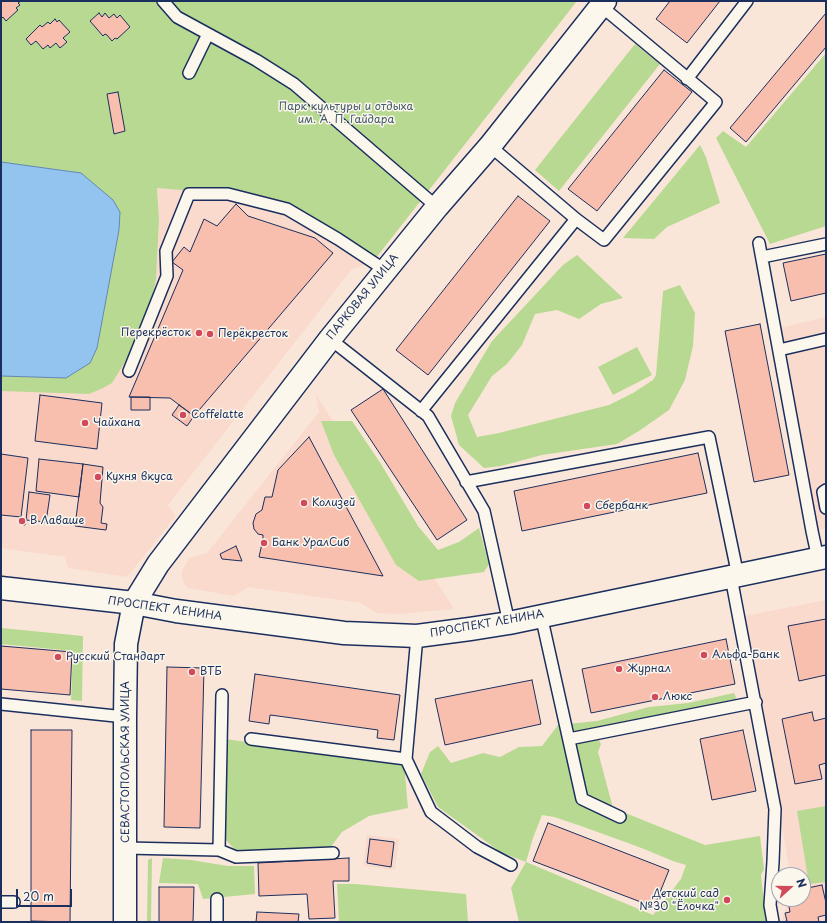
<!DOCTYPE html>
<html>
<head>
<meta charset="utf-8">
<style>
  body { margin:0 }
  #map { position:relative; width:827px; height:923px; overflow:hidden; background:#fae6d9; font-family:"Playpen Sans",sans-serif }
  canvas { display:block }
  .frame { position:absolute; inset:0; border:2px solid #1b2f5e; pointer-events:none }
  .north { position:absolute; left:771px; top:867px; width:40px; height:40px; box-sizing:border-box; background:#fbf7ec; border:1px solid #a1a7b3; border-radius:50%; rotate:69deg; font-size:11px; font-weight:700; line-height:16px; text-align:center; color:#1b2f5e }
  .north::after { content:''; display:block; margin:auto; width:14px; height:18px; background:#d1495b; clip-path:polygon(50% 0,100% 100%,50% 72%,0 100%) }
  .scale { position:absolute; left:16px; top:889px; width:56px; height:18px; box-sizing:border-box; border:2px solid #1b2f5e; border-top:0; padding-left:5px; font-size:12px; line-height:14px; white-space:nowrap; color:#1b2f5e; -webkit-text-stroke:3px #fbf7ec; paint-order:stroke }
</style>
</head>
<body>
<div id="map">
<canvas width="827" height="923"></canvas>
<div class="frame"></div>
<div class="north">N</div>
<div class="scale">20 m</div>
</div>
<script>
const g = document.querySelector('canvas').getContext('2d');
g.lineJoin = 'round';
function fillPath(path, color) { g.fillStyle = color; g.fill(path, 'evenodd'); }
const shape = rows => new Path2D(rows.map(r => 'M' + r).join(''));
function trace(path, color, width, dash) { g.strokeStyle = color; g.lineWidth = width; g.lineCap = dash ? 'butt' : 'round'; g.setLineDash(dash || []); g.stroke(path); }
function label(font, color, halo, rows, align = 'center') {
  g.font = font + ' "Playpen Sans",sans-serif'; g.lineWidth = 3; g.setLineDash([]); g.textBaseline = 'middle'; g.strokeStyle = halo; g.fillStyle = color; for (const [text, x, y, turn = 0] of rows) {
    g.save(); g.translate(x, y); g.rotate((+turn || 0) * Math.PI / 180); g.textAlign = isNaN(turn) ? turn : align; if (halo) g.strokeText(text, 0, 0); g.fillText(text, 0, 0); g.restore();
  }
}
const built = shape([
  [157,188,228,194,287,209,372,263,352,269,168,505,176,516,127,577,68,568,65,557,1,548,1,391,41,391,156,279,159,221],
  [826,317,826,528,812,531,775,329],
  [316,395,454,609,399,614,376,613,361,603,248,587,234,596,188,588,182,580,182,571,189,558,207,553,319,412],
  [826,600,826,922,781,922,789,899,803,899,803,875,790,875,763,707,745,616],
  [367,835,399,839,395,870,363,866]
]);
const green = shape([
  [1,1,577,1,372,263,287,209,228,194,157,188,159,221,156,279,152,300,131,352,112,383,103,388,89,394,1,391],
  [635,44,660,64,559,191,535,170],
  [826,53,826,226,770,244,716,138,723,131,746,147],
  [700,145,706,157,720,203,667,227,654,239,623,238],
  [577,255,623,298,601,304,579,319,557,310,535,314,522,345,507,364,492,376,468,415,477,437,499,433,609,405,633,393,653,380,656,375,663,291,680,285,695,313,693,346,685,380,669,410,639,431,617,444,542,455,501,466,484,468,459,445,451,416,455,403,492,341,563,265],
  [637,347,652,375,613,395,598,367],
  [321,421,352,421,381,464,418,526,438,550,459,542,479,528,489,564,484,572,419,581,396,565,334,455],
  [1,628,83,636,82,701,71,700,73,651,1,644],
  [734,693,737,700,593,729,601,744,598,752,613,808,705,845,760,836,764,869,761,875,766,922,519,922,511,888,526,862,502,853,438,807,421,774,430,752,438,746,451,763,483,753,500,757,519,747,542,746,558,725,597,721,649,707,688,703],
  [542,815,554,817,581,826,639,847,673,861,686,865,681,879,653,915,526,862,533,838],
  [225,739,404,763,408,808,369,816,342,832,330,848,238,853,225,839],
  [826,806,826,882,809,884,797,811],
  [152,858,151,922,147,922,148,860],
  [163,858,191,860,228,866,254,866,255,894,203,899,198,884,159,883],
  [337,884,355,884,466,894,468,922,339,922]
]);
const water = shape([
  [1,162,81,173,113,200,120,212,119,230,97,348,90,363,66,378,1,376,1,162]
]);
const building = shape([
  [1,1,21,1,18,3,20,5,16,8,18,10,6,21,3,17,1,19,1,1],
  [670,1,720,1,687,43,656,19,670,1],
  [99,13,102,17,105,13,109,18,114,14,117,18,120,15,130,27,117,39,115,38,112,41,107,35,105,34,103,36,90,21,99,13],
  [826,13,826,47,746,142,730,128,826,13],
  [55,19,57,22,59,20,70,32,63,38,67,42,60,48,56,43,50,48,48,45,43,49,36,41,31,45,26,39,40,25,42,27,48,22,50,24,55,19],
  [664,70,692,92,597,211,568,189,664,70],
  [118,92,125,131,114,134,107,94,118,92],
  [518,196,550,221,428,375,396,350,518,196],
  [236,204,248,216,315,238,333,253,194,416,170,398,129,397,183,270,172,262,184,247,190,252,204,219,217,226,236,204],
  [826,254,826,293,791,301,783,263,826,254],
  [760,324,789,475,754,482,725,331,760,324],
  [383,389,467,520,437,540,351,410,383,389],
  [40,395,102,403,97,449,35,441,40,395],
  [131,397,150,397,150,410,131,410,131,397],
  [179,405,194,416,187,426,172,415,179,405],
  [309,437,383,576,259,557,263,539,263,535,258,534,254,529,253,523,256,514,262,510,265,497,272,497,278,470,309,437],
  [698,453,707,493,522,531,514,491,698,453],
  [1,454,28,458,21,517,1,515,1,454],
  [39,459,83,464,79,497,36,491,39,459],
  [83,464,103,467,100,503,103,507,101,523,107,524,106,530,75,526,83,464],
  [29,492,50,495,46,522,26,520,29,492],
  [20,519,26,520,25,525,19,524,20,519],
  [236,546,242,561,222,559,220,554,236,546],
  [826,619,826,675,799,681,788,626,826,619],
  [726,639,735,684,591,713,582,669,726,639],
  [1,646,72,652,70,695,1,689,1,646],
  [167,667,204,668,200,828,164,827,167,667],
  [255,674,400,695,394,740,377,738,378,730,278,716,270,715,269,724,249,721,255,674],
  [532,680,541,724,445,745,435,699,532,680],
  [812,712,814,721,826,718,826,763,819,765,822,779,795,784,782,719,812,712],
  [31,730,72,730,70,922,31,921,31,730],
  [743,730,756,791,712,800,700,739,743,730],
  [548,823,669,870,654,907,533,861,548,823],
  [370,839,394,842,391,867,367,863,370,839],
  [349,858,349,881,333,881,335,918,309,919,307,894,259,896,258,863,349,858],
  [822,885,826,903,826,915,818,917,819,922,782,922,787,921,785,913,790,912,788,901,793,900,793,899,803,899,803,889,822,885],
  [159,887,194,887,193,922,159,922,159,887],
  [257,912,299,914,298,922,256,922,257,912]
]);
const service = shape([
  [163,1,177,17,256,60,294,84,437,207],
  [189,73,208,34],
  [687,79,747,1],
  [576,219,604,240,716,102,601,6],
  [759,243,812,531,818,559],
  [762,257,826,244],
  [330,339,428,416,484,511,509,623],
  [779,350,826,339],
  [129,371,167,276,166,251,189,194,228,194,287,209,338,239,385,270],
  [421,411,576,219,490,146],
  [466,482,709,437,738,576],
  [826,490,823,492,826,508],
  [731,577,775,809,773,862,770,905,773,922],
  [541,615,582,799,620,817],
  [1,704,125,717],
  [251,739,406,759,417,636],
  [569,739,756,702],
  [406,759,431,812,477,847,511,865],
  [125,848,219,850,222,695],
  [219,850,236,857,333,853],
  [1,902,14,902],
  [217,922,217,899]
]);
const tertiary = shape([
  [125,922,125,717,126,644,134,603,158,564,330,339,437,207,490,146,605,1]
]);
const secondary = shape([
  [1,588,134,603,176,611,344,633,417,636,470,629,509,623,826,557]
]);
const markers = [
  [199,333,4,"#d1495b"],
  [210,334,4,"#d1495b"],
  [183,415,4,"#d1495b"],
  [85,423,4,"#d1495b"],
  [98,477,4,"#d1495b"],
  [304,503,4,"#d1495b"],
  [587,506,4,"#d1495b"],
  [22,521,4,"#d1495b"],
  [264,543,4,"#d1495b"],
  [704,655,4,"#d1495b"],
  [58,657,4,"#d1495b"],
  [619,669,4,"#d1495b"],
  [192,672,4,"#d1495b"],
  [655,697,4,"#d1495b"],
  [727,900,4,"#d1495b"]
];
const parkNames = [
  ["Парк культуры и отдыха",346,107],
  ["им. А. П. Гайдара",346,120]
];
const streetNames = [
  ["ПАРКОВАЯ УЛИЦА",363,297,-51],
  ["ПРОСПЕКТ ЛЕНИНА",165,609,8],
  ["ПРОСПЕКТ ЛЕНИНА",487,624,-10],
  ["СЕВАСТОПОЛЬСКАЯ УЛИЦА",126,762,-90]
];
const poiNames = [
  ["Перекрёсток",191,333,"right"],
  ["Перёкресток",218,334],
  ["Coffelatte",191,415],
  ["Чайхана",93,423],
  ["Кухня вкуса",106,477],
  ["Колизей",312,503],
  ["Сбербанк",595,506],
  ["В Лаваше",30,521],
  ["Банк УралСиб",272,543],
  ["Альфа-Банк",712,655],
  ["Русский Стандарт",66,657],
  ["Журнал",627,669],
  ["ВТБ",200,672],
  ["Люкс",663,697],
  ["Детский сад",719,894,"right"],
  ["№30 \"Ёлочка\"",719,907,"right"]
];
fillPath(built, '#f9dacc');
fillPath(green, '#b8d992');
fillPath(water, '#93c4ef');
trace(water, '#6388b5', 1);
fillPath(building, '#f8bfae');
trace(building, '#1b2f5e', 1);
trace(service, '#1b2f5e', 14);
trace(tertiary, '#1b2f5e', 25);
trace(secondary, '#1b2f5e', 25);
trace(service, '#fbf7ec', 11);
trace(tertiary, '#fbf7ec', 22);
trace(secondary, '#fbf7ec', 22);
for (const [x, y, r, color] of markers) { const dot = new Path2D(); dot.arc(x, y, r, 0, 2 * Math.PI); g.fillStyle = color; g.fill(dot); trace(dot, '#fbf7ec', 1.5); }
label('11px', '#425a6b', '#fbf7ec', parkNames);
label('11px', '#1b2f5e', '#fbf7ec', streetNames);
label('11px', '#1b2f5e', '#fbf7ec', poiNames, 'left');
</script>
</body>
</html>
